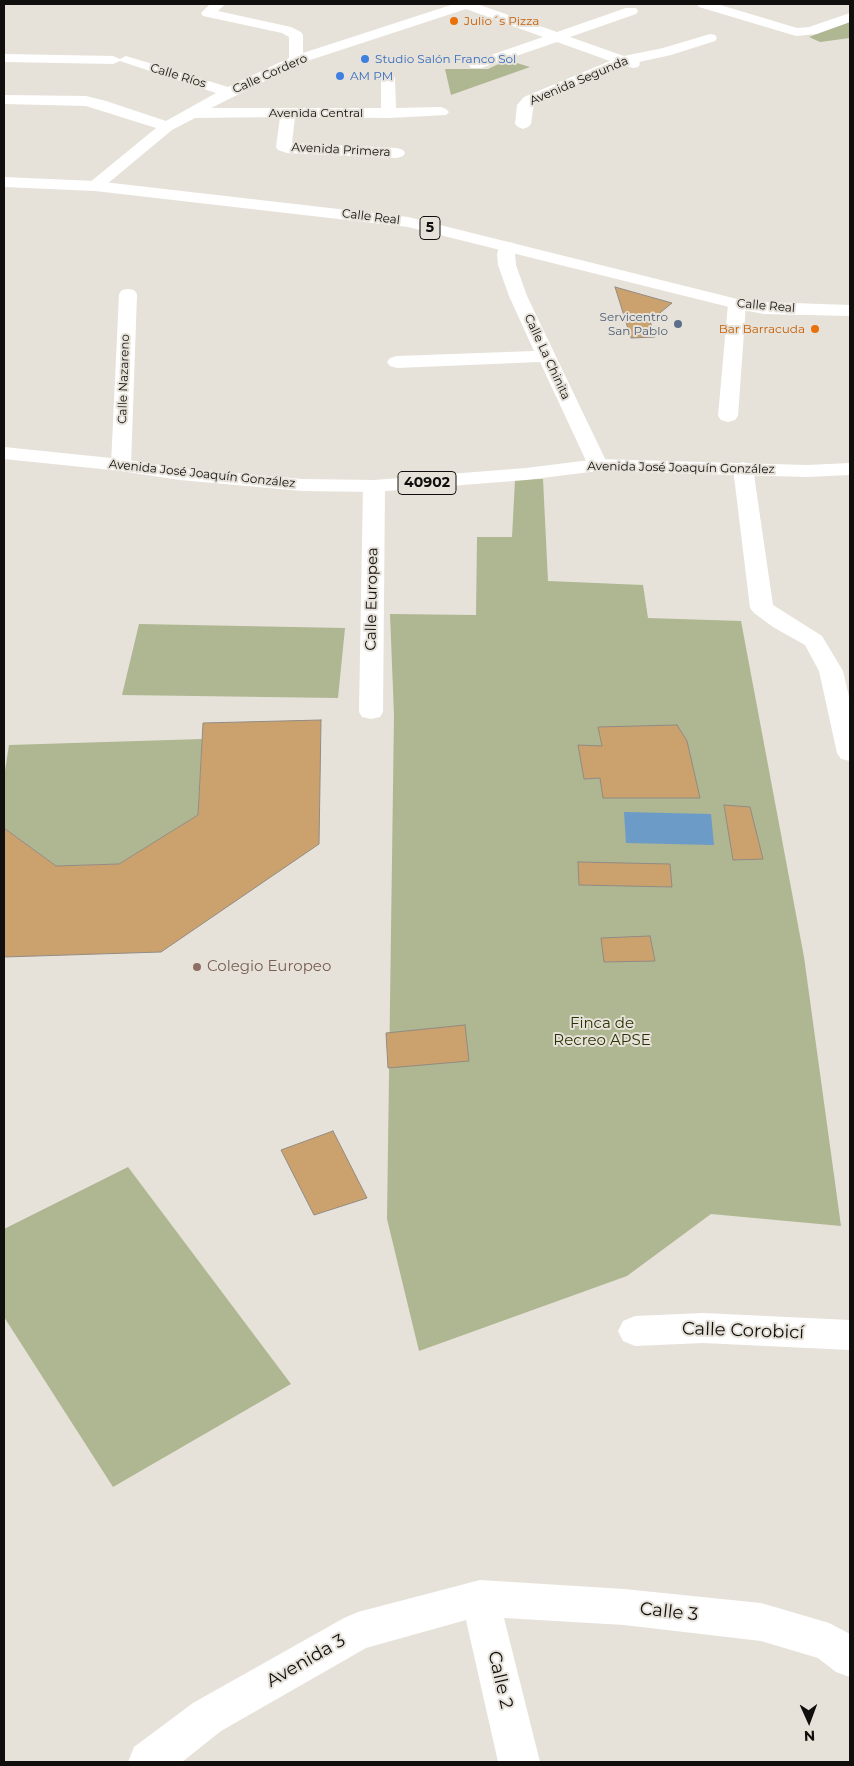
<!DOCTYPE html>
<html>
<head>
<meta charset="utf-8">
<style>
  body { margin:0 }
  #map { position:relative; width:854px; height:1766px; overflow:hidden; background:#e7e2d9; font-family:Montserrat,sans-serif }
  canvas { display:block }
  .frame { position:absolute; inset:0; border:5px solid #110f0d; pointer-events:none }
  .north { position:absolute; left:784px; top:1696px; width:50px; height:50px; -webkit-text-stroke:4px #e7e2d9; paint-order:stroke; rotate:178deg; font-size:14px; font-weight:700; line-height:20px; text-align:center; color:#110f0d }
  .north::after { content:''; display:block; margin:auto; width:18px; height:22px; background:#110f0d; clip-path:polygon(50% 0,100% 100%,50% 72%,0 100%) }
</style>
</head>
<body>
<div id="map">
<canvas width="854" height="1766"></canvas>
<div class="frame"></div>
<div class="north">N</div>
</div>
<script>
const g = document.querySelector('canvas').getContext('2d');
g.lineJoin = 'round';
function fillPath(path, color) { g.fillStyle = color; g.fill(path, 'evenodd'); }
const shape = rows => new Path2D(rows.map(r => 'M' + r).join(''));
function trace(path, color, width, dash) { g.strokeStyle = color; g.lineWidth = width; g.lineCap = dash ? 'butt' : 'round'; g.setLineDash(dash || []); g.stroke(path); }
function label(font, color, halo, rows, align = 'center') {
  g.font = font + ' Montserrat,sans-serif'; g.lineWidth = 4; g.setLineDash([]); g.textBaseline = 'middle'; g.strokeStyle = halo; g.fillStyle = color; for (const [text, x, y, turn = 0] of rows) {
    g.save(); g.translate(x, y); g.rotate((+turn || 0) * Math.PI / 180); g.textAlign = isNaN(turn) ? turn : align; if (halo) g.strokeText(text, 0, 0); g.fillText(text, 0, 0); g.restore();
  }
}
const green = shape([
  [850,22,850,38,820,42,809,37],
  [507,60,530,67,451,95,445,69,488,69],
  [543,479,548,581,643,585,648,618,741,621,804,957,841,1226,711,1214,627,1276,419,1351,387,1219,394,715,390,614,476,615,477,537,512,537,515,480],
  [139,624,345,628,338,698,122,695],
  [202,739,198,815,119,864,56,866,4,828,4,777,9,745],
  [128,1167,291,1384,113,1487,4,1317,4,1229]
]);
const water = shape([
  [624,812,711,814,714,845,626,843]
]);
const building = shape([
  [615,287,672,303,650,321,655,337,631,338,615,287],
  [321,720,319,844,161,952,4,957,4,828,56,866,119,864,198,815,203,723,321,720],
  [677,725,687,741,700,798,603,798,600,778,584,779,578,745,602,746,598,727,677,725],
  [724,805,750,807,763,859,733,860,724,805],
  [578,862,670,864,672,887,579,885,578,862],
  [650,936,655,961,604,962,601,938,650,936],
  [465,1025,469,1061,388,1068,386,1033,465,1025],
  [333,1131,367,1198,314,1215,281,1150,333,1131]
]);
const minor = shape([
  [210,4,225,4,218,11,291,27,301,32,303,35,303,53,454,4,477,4,557,32,626,8,636,8,638,11,636,14,570,37,624,56,663,48,710,34,715,35,717,38,715,41,671,55,639,62,640,64,638,67,633,68,623,65,534,103,531,124,528,127,523,129,518,127,515,124,517,105,524,97,610,61,557,42,481,68,471,68,469,65,471,62,543,37,466,9,301,63,211,108,381,108,381,78,383,75,393,75,395,78,396,108,441,107,446,109,449,112,446,115,389,118,295,117,292,143,397,148,403,150,405,153,403,156,397,158,287,153,278,150,276,147,280,117,195,118,172,130,101,189,95,191,89,189,87,186,89,183,156,128,86,106,4,104,4,95,86,96,106,101,166,121,216,93,120,61,113,64,4,62,4,54,113,56,120,59,126,56,228,87,289,58,289,37,282,33,203,16,201,13,210,4],
  [697,4,717,4,797,28,809,27,850,13,850,22,816,34,796,36,699,7,697,4],
  [508,242,514,243,517,247,515,254,516,265,527,296,608,465,605,469,598,471,591,469,588,465,540,362,397,368,390,366,387,362,390,358,397,356,534,351,509,296,498,265,497,254,499,247,502,243,508,242],
  [128,289,134,290,137,294,131,465,128,469,121,471,114,469,111,465,119,294,122,290,128,289],
  [737,299,743,300,746,304,738,416,735,420,728,422,721,420,718,416,728,304,731,300,737,299],
  [743,462,750,464,753,468,773,605,822,636,843,671,850,701,850,761,841,759,837,753,819,671,805,645,773,627,754,613,750,608,733,468,736,464,743,462],
  [374,480,381,482,385,486,383,712,380,717,371,719,362,717,359,712,363,486,367,482,374,480],
  [703,1313,850,1320,850,1350,703,1343,635,1346,623,1341,618,1331,623,1321,635,1316,703,1313],
  [480,1580,624,1589,761,1603,829,1623,850,1634,850,1677,836,1672,818,1658,761,1641,624,1625,504,1618,540,1762,498,1762,466,1620,366,1648,221,1731,182,1762,128,1762,134,1747,193,1703,344,1618,358,1612,480,1580]
]);
const major = shape([
  [4,177,95,181,408,217,737,299,764,302,850,305,850,316,764,314,737,309,408,227,95,191,4,187,4,177],
  [4,447,121,459,180,468,302,479,374,480,526,468,598,459,807,465,850,463,850,475,807,477,598,471,526,480,374,492,302,491,180,480,121,471,4,459,4,447]
]);
const markers = [
  [454,21,5,"#e8710a"],
  [365,59,5,"#3f7fe0"],
  [340,76,5,"#3f7fe0"],
  [678,324,5,"#5c6f8a"],
  [815,329,5,"#e8710a"],
  [197,967,5,"#8d6e63"]
];
const farFoodnames = [
  ["Julio´s Pizza",464,21],
  ["Bar Barracuda",805,329,"right"]
];
const farShopnames = [
  ["Studio Salón Franco Sol",375,59],
  ["AM PM",350,76]
];
const farStreetnames = [
  ["Calle Cordero",270,74,-24],
  ["Calle Ríos",178,76,17],
  ["Avenida Segunda",579,81,-23],
  ["Avenida Central",316,113],
  ["Avenida Primera",341,150,3],
  ["Calle Real",371,217,7],
  ["Calle Real",766,306,5],
  ["Calle La Chinita",547,357,65],
  ["Calle Nazareno",124,379,-88],
  ["Avenida José Joaquín González",681,468,1],
  ["Avenida José Joaquín González",202,474,6]
];
const farServicenames = [
  ["Servicentro",668,317],
  ["San Pablo",668,331]
];
const shields = [
  [430,228,20],
  [427,483,58]
];
const shieldNames = [
  ["5",430,228],
  ["40902",427,483]
];
const streetNames = [
  ["Calle Europea",372,599,-89]
];
const educationNames = [
  ["Colegio Europeo",207,967]
];
const parkNames = [
  ["Finca de",602,1024],
  ["Recreo APSE",602,1041]
];
const nearStreetnames = [
  ["Calle Corobicí",743,1331,2],
  ["Calle 3",669,1612,6],
  ["Avenida 3",306,1661,-30],
  ["Calle 2",500,1680,77]
];
fillPath(green, '#aeb791');
fillPath(water, '#6c9bc7');
fillPath(building, '#cba26e');
trace(building, '#918b84', 1);
fillPath(minor, '#fff');
fillPath(major, '#fff');
for (const [x, y, r, color] of markers) { const dot = new Path2D(); dot.arc(x, y, r, 0, 2 * Math.PI); g.fillStyle = color; g.fill(dot); trace(dot, '#e7e2d9', 2); }
label('12px', '#c56008', '#e7e2d9', farFoodnames, 'left');
label('12px', '#366cbe', '#e7e2d9', farShopnames, 'left');
label('12px', '#110f0d', '#e7e2d9', farStreetnames);
label('12px', '#4e5e75', '#e7e2d9', farServicenames, 'right');
for (const [x, y, w] of shields) { const box = new Path2D(); box.roundRect(x - w / 2, y - 11.5, w, 23, 4); g.fillStyle = '#e7e2d9'; g.fill(box); trace(box, '#110f0d', 1); }
label('bold 14px', '#110f0d', null, shieldNames);
label('15px', '#110f0d', '#e7e2d9', streetNames);
label('15px', '#785e54', '#e7e2d9', educationNames, 'left');
label('15px', '#2b3303', '#e7e2d9', parkNames);
label('18px', '#110f0d', '#e7e2d9', nearStreetnames);
</script>
</body>
</html>
